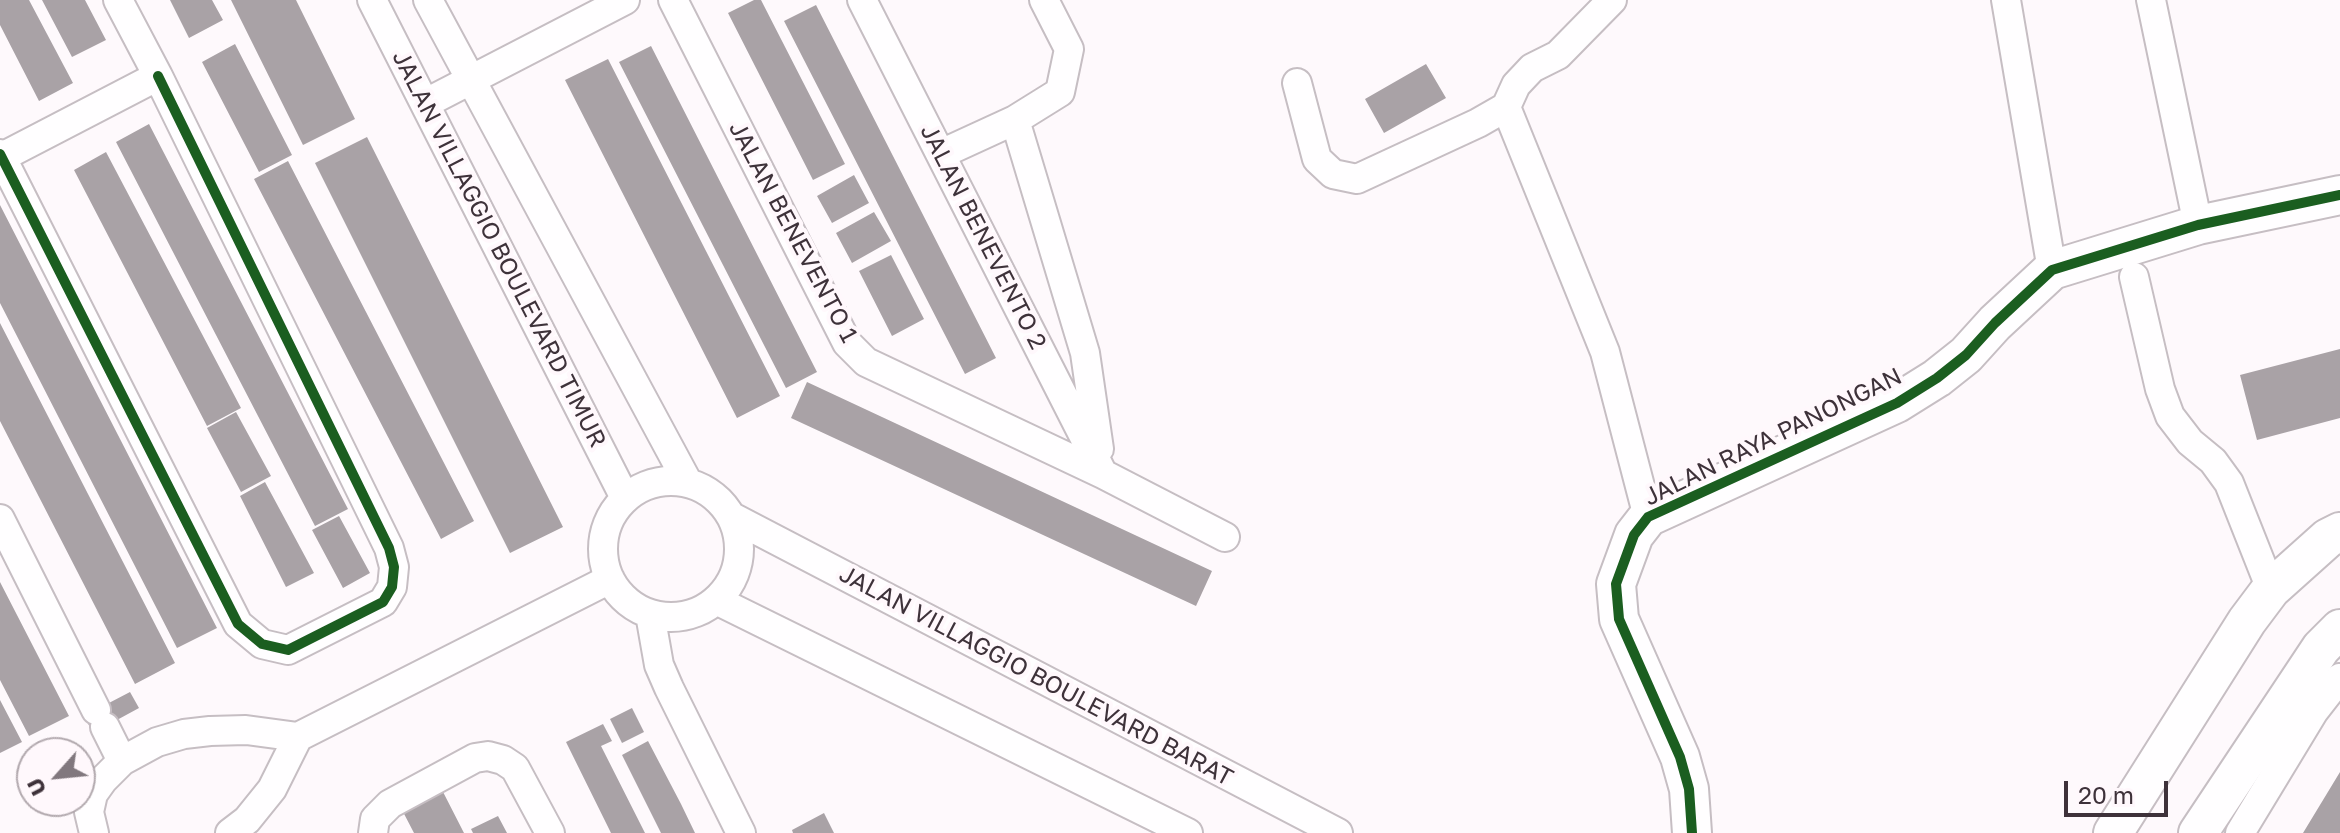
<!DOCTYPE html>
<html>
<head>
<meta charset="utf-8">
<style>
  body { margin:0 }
  #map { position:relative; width:2340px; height:833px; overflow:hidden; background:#fef9fc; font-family:"Golos Text",sans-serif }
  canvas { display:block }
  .north { position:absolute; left:16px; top:737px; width:80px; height:80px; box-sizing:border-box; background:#fff8fc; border:2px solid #b2a9ae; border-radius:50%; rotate:243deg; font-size:22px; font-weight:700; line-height:32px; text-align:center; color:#3e323a }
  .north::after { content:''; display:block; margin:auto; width:28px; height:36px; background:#81787e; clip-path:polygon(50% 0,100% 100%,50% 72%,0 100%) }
  .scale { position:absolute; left:2064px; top:781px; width:104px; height:36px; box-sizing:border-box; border:4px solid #3e323a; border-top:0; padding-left:10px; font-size:24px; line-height:28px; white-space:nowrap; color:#3e323a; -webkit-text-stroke:6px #fff8fc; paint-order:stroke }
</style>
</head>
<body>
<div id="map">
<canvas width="2340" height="833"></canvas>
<div class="north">U</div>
<div class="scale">20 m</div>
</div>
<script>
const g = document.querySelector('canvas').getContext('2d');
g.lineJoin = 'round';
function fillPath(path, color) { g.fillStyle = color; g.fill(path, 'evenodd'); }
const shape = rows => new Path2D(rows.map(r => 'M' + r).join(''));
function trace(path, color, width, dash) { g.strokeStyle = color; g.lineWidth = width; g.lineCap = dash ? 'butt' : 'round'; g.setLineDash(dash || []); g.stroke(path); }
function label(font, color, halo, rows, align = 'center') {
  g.font = font + ' "Golos Text",sans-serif'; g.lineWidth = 8; g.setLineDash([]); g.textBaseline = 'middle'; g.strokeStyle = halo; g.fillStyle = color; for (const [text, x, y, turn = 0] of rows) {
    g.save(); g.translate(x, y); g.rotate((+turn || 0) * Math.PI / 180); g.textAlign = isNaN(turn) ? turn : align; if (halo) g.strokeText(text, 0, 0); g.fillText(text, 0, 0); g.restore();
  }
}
const building = shape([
  [0,0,29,0,73,83,39,101,0,25],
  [42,0,85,0,106,40,72,57],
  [170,0,212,0,223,20,189,38],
  [231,0,296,0,355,119,303,145],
  [754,0,761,0,845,164,813,180,728,13],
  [816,5,996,358,965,374,784,21],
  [235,44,292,155,259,172,202,62],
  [651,46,817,372,786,388,619,62],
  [608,59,780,396,737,418,565,80],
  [1426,64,1446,98,1384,133,1365,99],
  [149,124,348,509,315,526,116,142],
  [367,137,563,527,510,553,315,163],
  [106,152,241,408,207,426,74,170],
  [288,161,474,521,441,539,254,179],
  [854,175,869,203,832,223,817,196],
  [0,205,217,628,177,648,0,303],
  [874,212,891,241,852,263,836,233],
  [891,255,924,319,892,336,859,271],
  [0,323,175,663,135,684,0,421],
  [2340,349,2340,418,2257,440,2240,375],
  [807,382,1212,571,1196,606,791,418],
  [236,412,271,476,241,492,207,428],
  [265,482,314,573,286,587,240,496],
  [339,516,370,573,343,588,312,530],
  [0,582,69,716,29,736,0,680],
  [130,692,139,708,93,733,84,716],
  [0,700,22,742,0,753],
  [632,708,644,732,622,743,610,719],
  [603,724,612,741,601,746,645,833,611,833,566,742],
  [648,741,681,804,695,833,661,833,622,755],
  [2340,772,2340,833,2303,833],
  [441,788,464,833,414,833,401,808],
  [824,813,834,833,793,833,792,830],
  [498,816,507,833,473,833,471,829]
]);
const street = shape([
  [372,0,625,498],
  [428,0,687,481],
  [673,0,847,343,866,362,1103,474,1225,537],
  [862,0,1103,474],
  [1612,0,1558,55,1532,68,1516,85,1506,107,1605,352,1648,517],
  [2006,0,2052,270],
  [2151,0,2198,225],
  [1297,83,1317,159,1333,174,1357,179,1478,123,1506,107],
  [426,103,625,0],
  [1015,120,1085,353,1099,449],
  [0,154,238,624,262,644,288,650,383,602,392,587,394,567,389,548,158,76],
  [941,154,1015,120,1060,92,1069,49,1044,0],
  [0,158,158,76,118,0],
  [2134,277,2160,389,2170,416,2190,442,2213,461,2229,483,2271,589],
  '603 549a68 68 0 1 1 136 0a68 68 0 1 1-136 0Z',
  [734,518,1338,833],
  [0,519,96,710],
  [718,601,1188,833],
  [650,614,659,665,669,688,741,833],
  [105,727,122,761],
  [94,833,89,812,93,794,103,780,122,761,157,742,184,734,210,731,246,730,298,737,610,579],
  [230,833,247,820,272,789,298,737],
  [373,833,375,819,390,804,475,758,488,756,503,760,515,768,550,833],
  [2240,833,2314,711,2340,678]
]);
const secondary = shape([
  [1692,833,1689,789,1680,757,1619,619,1616,584,1634,535,1648,517,1897,403,1937,378,1966,355,1995,323,2052,270,2198,225,2340,195],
  [2113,833,2247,621,2271,589,2328,538,2340,532],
  [2198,833,2321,648,2340,629]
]);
const cycleway = shape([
  [0,154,238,624,262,644,288,650,383,602,392,587,394,567,389,548,158,76],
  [1692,833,1689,789,1680,757,1619,619,1616,584,1634,535,1648,517,1897,403,1937,378,1966,355,1995,323,2052,270,2198,225,2340,195]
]);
const streetNames = [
  ["JALAN BENEVENTO 1",793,232,62],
  ["JALAN BENEVENTO 2",983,237,63],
  ["JALAN VILLAGGIO BOULEVARD TIMUR",499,249,63],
  ["JALAN RAYA PANONGAN",1773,437,-26],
  ["JALAN VILLAGGIO BOULEVARD BARAT",1036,676,28]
];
fillPath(building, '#a9a2a6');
trace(street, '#c6bec3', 32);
trace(secondary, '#c6bec3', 42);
trace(street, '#fffeff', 28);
trace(secondary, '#fffeff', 38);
trace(cycleway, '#1b5e20', 10);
label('24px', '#3e323a', '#fff8fc', streetNames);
</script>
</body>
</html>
